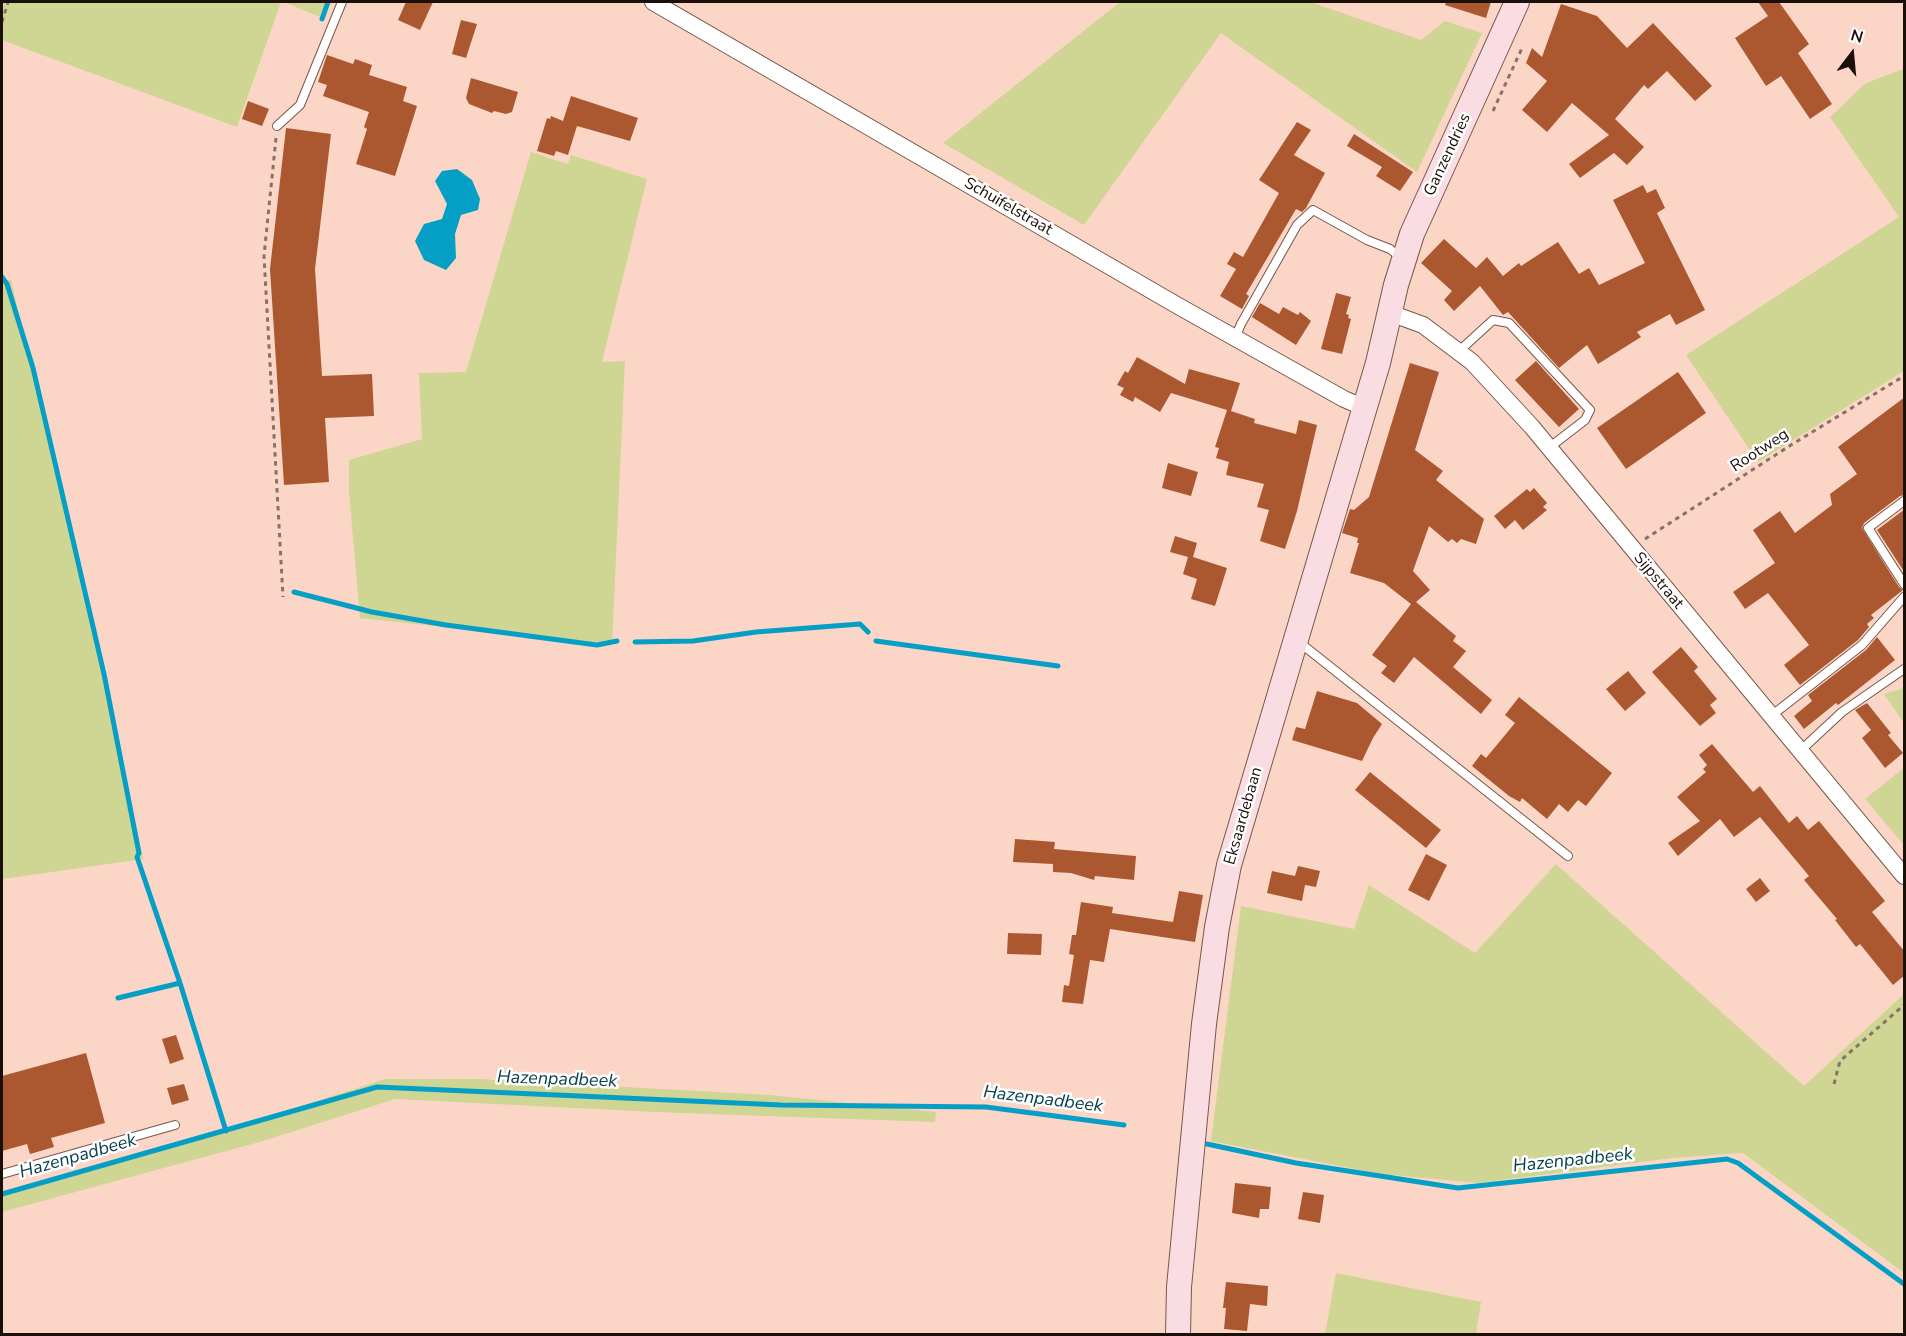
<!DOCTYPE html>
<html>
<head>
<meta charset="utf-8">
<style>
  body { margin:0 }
  #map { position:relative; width:1906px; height:1336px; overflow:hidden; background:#fbd6c6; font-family:"Nunito Sans",sans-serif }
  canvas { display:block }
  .frame { position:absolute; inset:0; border:3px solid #1b0f0a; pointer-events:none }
  .north { position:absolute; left:1822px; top:24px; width:60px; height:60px; -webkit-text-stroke:4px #fff; paint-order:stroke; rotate:16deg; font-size:16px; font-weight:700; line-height:24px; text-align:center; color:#1b0f0a }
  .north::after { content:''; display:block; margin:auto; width:21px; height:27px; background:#1b0f0a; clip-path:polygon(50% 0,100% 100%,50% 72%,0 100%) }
</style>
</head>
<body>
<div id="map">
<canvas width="1906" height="1336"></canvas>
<div class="frame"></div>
<div class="north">N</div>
</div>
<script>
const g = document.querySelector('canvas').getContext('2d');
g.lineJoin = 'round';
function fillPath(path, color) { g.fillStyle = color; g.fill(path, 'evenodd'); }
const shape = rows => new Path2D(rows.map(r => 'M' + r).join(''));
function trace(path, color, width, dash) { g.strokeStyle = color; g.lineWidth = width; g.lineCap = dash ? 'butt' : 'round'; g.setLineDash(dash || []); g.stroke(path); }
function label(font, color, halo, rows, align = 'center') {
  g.font = font + ' "Nunito Sans",sans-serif'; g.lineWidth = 5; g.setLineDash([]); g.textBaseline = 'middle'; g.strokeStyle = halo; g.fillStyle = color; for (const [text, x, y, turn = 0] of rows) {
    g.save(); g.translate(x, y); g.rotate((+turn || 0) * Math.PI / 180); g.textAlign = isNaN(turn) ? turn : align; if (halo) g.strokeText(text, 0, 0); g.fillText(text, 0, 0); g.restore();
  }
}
const green = shape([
  [2,2,281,2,237,127,2,40],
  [284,2,326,2,320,17],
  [1120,2,1310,2,1421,40,1445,21,1482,33,1417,172,1221,33,1084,225,943,143],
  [1904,69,1904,371,1758,462,1686,355,1899,217,1830,117,1866,83],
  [531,152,568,164,571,155,647,179,602,362,625,361,612,645,360,618,349,492,349,460,422,439,419,373,466,372],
  [11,280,105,683,143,859,2,879,2,281],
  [1904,688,1904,723,1884,694],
  [1904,768,1904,845,1865,799],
  [1556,864,1804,1086,1904,994,1904,1273,1743,1153,1672,1158,1479,1183,1381,1174,1211,1141,1241,906,1354,929,1369,885,1475,953],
  [385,1079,479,1079,770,1095,936,1112,935,1122,655,1112,395,1099,263,1141,2,1212,2,1195,224,1131],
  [1336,1273,1481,1302,1476,1334,1325,1334]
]);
const water = shape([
  [457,169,472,180,480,199,478,210,461,215,455,234,456,258,446,270,424,260,415,241,424,224,442,219,447,204,435,181,442,171]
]);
const stream = shape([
  [322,19,328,2],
  [2,277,7,284,33,368,104,674,139,853,137,857,180,983,226,1131],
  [294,592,372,612,446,625,597,645,617,641],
  [876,641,1058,666],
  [635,642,693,641,756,632,860,624,868,632],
  [118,998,180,983],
  [1207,1144,1296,1163,1458,1188,1727,1159,1738,1163,1904,1284],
  [2,1194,377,1087,781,1105,986,1107,1124,1125]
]);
const building = shape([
  [406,2,433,2,420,30,398,20],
  [1446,2,1491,2,1486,18,1445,5],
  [1758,2,1779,2,1809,44,1798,53,1832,104,1810,119,1781,76,1766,86,1735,38,1768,16],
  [1561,4,1597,16,1627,48,1653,23,1712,86,1695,101,1667,71,1648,89,1644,85,1615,119,1644,147,1627,165,1614,153,1580,178,1569,164,1609,135,1572,103,1547,132,1522,110,1547,81,1526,63,1532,48,1542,57],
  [461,20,477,24,466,58,452,54],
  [327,55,353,64,355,59,372,65,369,75,407,87,403,101,417,106,395,176,356,164,367,129,364,127,369,112,323,96,327,85,318,82],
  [471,78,518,92,512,112,506,114,494,111,492,113,469,104,466,98],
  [571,96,638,118,630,141,577,126,568,155,556,151,554,156,537,151,547,118,550,119,551,116,563,121],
  [248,101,269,109,262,126,242,119],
  [1297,122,1311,130,1294,155,1325,173,1306,208,1302,212,1296,209,1246,294,1249,296,1242,309,1220,296,1236,269,1227,264,1234,252,1243,257,1279,193,1259,180],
  [286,128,331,134,315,269,322,376,372,374,374,416,325,418,329,482,284,485,270,269],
  [1354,134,1413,172,1400,191,1376,176,1382,167,1347,146],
  [1643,185,1647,193,1656,189,1665,208,1657,213,1705,310,1676,325,1670,314,1637,332,1641,337,1598,364,1587,345,1559,368,1508,312,1503,315,1480,286,1454,311,1444,300,1452,291,1421,263,1444,239,1476,268,1487,257,1503,276,1519,263,1521,266,1558,242,1579,274,1589,268,1599,285,1645,263,1613,200],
  [1336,293,1351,297,1346,314,1349,315,1348,318,1351,319,1342,354,1321,349],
  [1260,303,1279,314,1283,307,1298,315,1300,312,1311,321,1296,345,1252,317],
  [1137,357,1185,384,1189,369,1240,383,1231,411,1255,419,1254,423,1296,434,1299,420,1317,425,1297,511,1285,549,1260,541,1269,510,1257,507,1264,484,1226,475,1229,462,1216,458,1219,448,1215,447,1227,410,1171,393,1160,412,1135,397,1133,402,1120,395,1124,388,1117,385,1125,371,1128,373],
  [1536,361,1579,409,1559,427,1515,380],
  [1410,363,1439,372,1415,450,1443,471,1436,480,1484,519,1476,544,1461,539,1457,543,1452,539,1448,542,1429,526,1413,571,1430,590,1416,602,1456,636,1453,641,1466,651,1453,667,1492,700,1481,714,1414,657,1394,683,1381,673,1387,666,1372,655,1411,604,1384,583,1350,573,1359,543,1357,543,1358,538,1342,533,1350,509,1354,510,1369,497],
  [1678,372,1706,413,1626,469,1597,428],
  [1905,397,1905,495,1900,496,1864,523,1862,528,1899,587,1903,590,1871,615,1874,618,1867,624,1869,627,1858,640,1800,685,1784,665,1809,645,1768,593,1745,609,1733,592,1775,563,1753,530,1780,511,1795,533,1832,505,1830,494,1857,474,1838,447],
  [1168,463,1198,472,1191,496,1162,488],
  [1534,488,1547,503,1543,507,1547,510,1523,530,1515,520,1505,529,1494,516,1527,489,1530,492],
  [1905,509,1905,573,1877,530],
  [1175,536,1197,543,1193,557,1227,568,1215,606,1191,599,1197,579,1183,574,1188,557,1170,552],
  [1877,637,1895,660,1838,705,1836,703,1804,729,1794,716,1812,701,1808,695,1866,650],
  [1681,647,1698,667,1694,671,1717,699,1710,705,1716,713,1700,726,1652,672],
  [1628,671,1646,693,1625,711,1606,689],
  [1317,691,1357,703,1382,724,1373,738,1362,761,1292,740,1296,727,1305,729],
  [1519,697,1612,773,1586,806,1578,800,1568,812,1559,804,1547,819,1522,798,1520,802,1509,796,1472,766,1481,754,1486,758,1515,723,1505,715],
  [1867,703,1891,733,1888,735,1903,753,1885,768,1862,738,1871,730,1855,710],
  [1712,744,1753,792,1760,786,1789,823,1797,816,1808,830,1819,821,1885,901,1872,912,1905,952,1905,975,1893,985,1860,944,1856,947,1835,920,1837,919,1804,880,1809,876,1760,817,1734,837,1720,819,1678,856,1668,843,1700,821,1677,797,1706,772,1703,769,1707,765,1699,755],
  [1370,772,1441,830,1426,848,1355,790],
  [1015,839,1055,842,1054,849,1136,856,1134,880,1095,876,1094,880,1071,873,1053,872,1053,864,1013,862],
  [1426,854,1447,865,1429,901,1408,890],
  [1298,866,1320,871,1316,887,1305,885,1302,901,1267,893,1272,871,1295,876],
  [1760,878,1770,891,1756,902,1746,889],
  [1179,891,1203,895,1195,942,1110,929,1104,962,1090,960,1083,1004,1062,1002,1064,985,1069,986,1074,955,1069,954,1072,935,1076,935,1081,902,1113,907,1112,913,1173,922],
  [1008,933,1042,934,1041,955,1007,954],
  [176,1035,184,1059,170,1064,162,1039],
  [86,1053,105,1123,51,1138,54,1147,30,1154,27,1144,2,1151,2,1076],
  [184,1084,189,1100,172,1105,167,1088],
  [1235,1183,1271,1187,1269,1209,1260,1209,1259,1218,1232,1213],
  [1303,1192,1324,1195,1320,1223,1298,1219],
  [1226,1282,1268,1286,1267,1306,1250,1304,1247,1331,1224,1329,1226,1308,1223,1308]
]);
const path = shape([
  [2,22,8,2],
  [1493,111,1523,46],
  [276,138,264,256,283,597],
  [1645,539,1791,445,1904,376],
  [1834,1084,1840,1061,1904,1005]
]);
const service = shape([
  [277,126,300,105,342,2],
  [1235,338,1241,324,1297,225,1313,210,1367,240,1390,249,1401,258],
  [1458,352,1493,320,1509,323,1590,410,1585,420,1550,447],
  [1904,501,1868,528,1904,584],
  [1299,642,1568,856],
  [1771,716,1862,645,1904,597],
  [1800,751,1842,712,1904,669],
  [2,1174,175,1125]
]);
const minor = shape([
  [653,2,1180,307,1344,399,1365,408],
  [1390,313,1423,325,1472,362,1532,427,1904,876]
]);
const secondary = shape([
  [1178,1334,1179,1287,1204,1024,1217,927,1229,865,1378,363,1396,285,1412,234,1517,2]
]);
const streetNames = [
  ["Ganzendries",1448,155,-65],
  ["Schuifelstraat",1008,207,30],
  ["Rootweg",1760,451,-33],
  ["Sijpstraat",1658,581,50],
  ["Eksaardebaan",1244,816,-74]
];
const waterNames = [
  ["Hazenpadbeek",557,1080,2],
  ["Hazenpadbeek",1043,1100,7],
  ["Hazenpadbeek",78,1157,-16],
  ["Hazenpadbeek",1573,1161,-6]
];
fillPath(green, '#cfd592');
fillPath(water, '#059ec5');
trace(stream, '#059ec5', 5);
fillPath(building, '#ab5831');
trace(service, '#77574a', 10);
trace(minor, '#77574a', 18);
trace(secondary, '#77574a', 26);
trace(path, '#897166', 3, [4.5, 4.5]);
trace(service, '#fff', 8);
trace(minor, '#fff', 16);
trace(secondary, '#fadce3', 24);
label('16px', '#1b0f0a', '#fff', streetNames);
label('italic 18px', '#084050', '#fff', waterNames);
</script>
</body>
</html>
